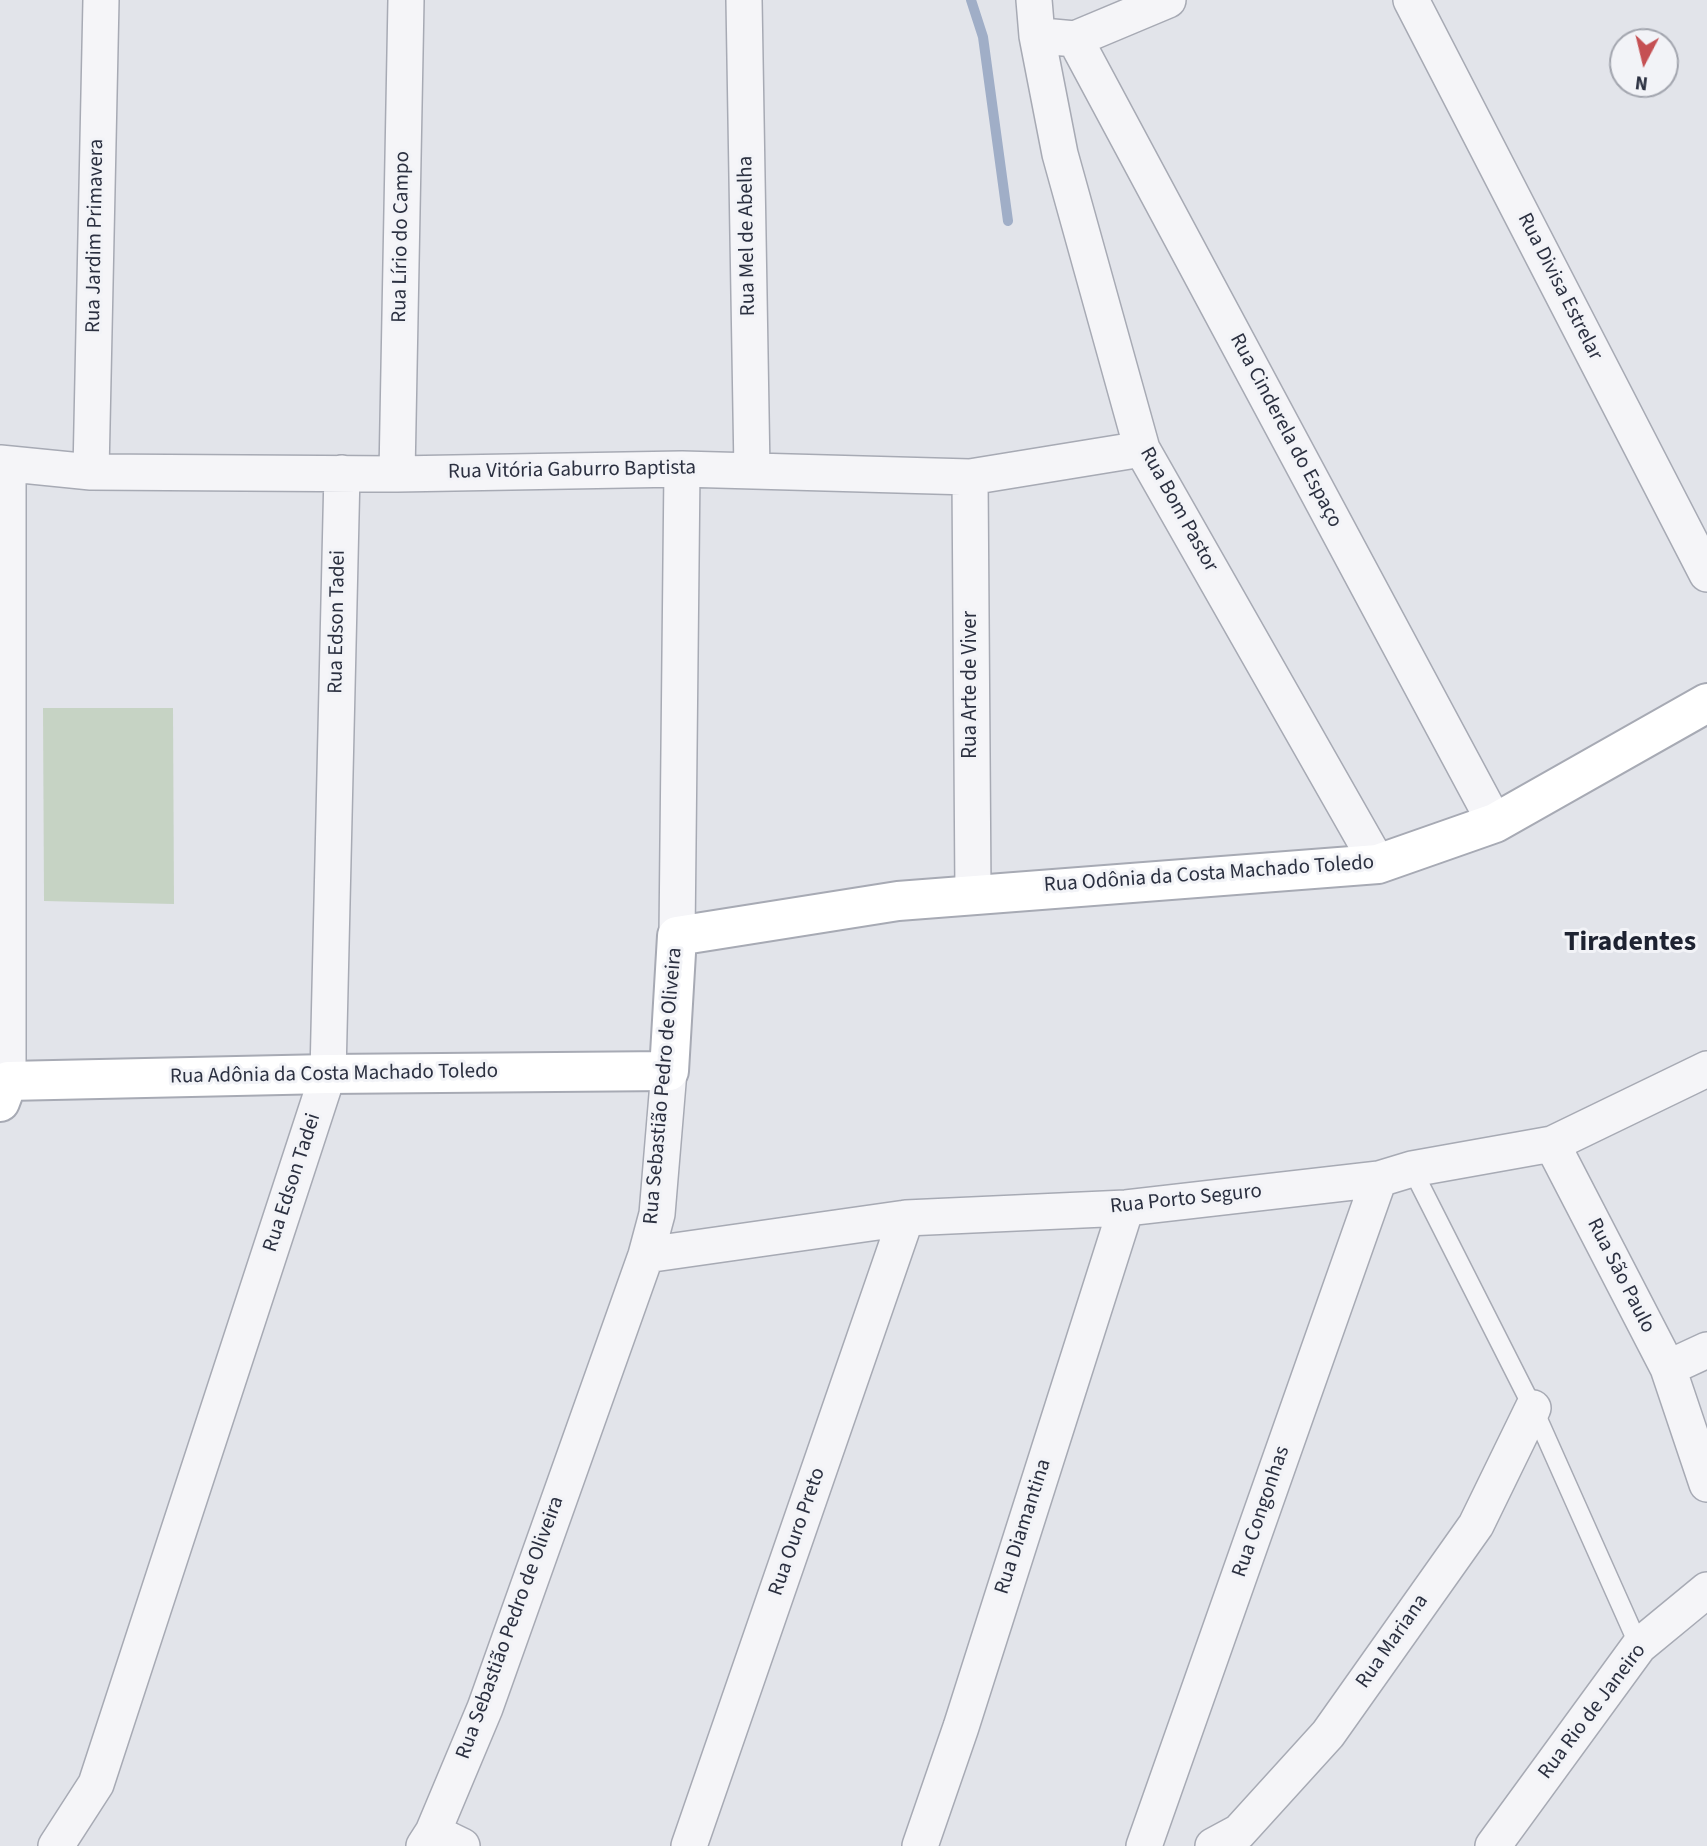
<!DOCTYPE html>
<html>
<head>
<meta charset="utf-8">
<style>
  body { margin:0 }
  #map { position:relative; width:1707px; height:1846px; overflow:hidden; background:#e2e4ea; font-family:"Source Sans 3",sans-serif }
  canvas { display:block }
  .north { position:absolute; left:1609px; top:28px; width:70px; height:70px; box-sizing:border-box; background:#f2f3f7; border:2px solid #a2a5ae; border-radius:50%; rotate:187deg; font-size:19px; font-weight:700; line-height:28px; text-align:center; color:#2b3040 }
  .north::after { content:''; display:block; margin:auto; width:24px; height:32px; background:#c55053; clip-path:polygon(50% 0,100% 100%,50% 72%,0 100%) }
</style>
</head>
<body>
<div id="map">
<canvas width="1707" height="1846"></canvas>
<div class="north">N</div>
</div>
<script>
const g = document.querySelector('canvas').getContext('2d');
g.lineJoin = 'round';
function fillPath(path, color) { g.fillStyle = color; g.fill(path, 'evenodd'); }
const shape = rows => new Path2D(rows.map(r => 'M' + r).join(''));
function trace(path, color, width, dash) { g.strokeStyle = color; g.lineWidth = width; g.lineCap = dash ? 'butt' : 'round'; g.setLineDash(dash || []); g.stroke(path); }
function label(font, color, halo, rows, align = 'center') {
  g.font = font + ' "Source Sans 3",sans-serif'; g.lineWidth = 6; g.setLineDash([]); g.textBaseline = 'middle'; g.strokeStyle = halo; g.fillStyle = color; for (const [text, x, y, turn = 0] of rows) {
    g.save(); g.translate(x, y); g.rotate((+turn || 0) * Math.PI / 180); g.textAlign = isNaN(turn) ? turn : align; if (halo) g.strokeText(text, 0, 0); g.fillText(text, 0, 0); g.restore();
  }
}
const green = shape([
  [43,708,173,708,174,904,44,901]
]);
const stream = shape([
  [971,0,983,37,1008,221]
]);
const lane = shape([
  [1412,1169,1533,1408,1639,1646]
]);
const street = shape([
  [744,0,752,471],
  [1034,0,1037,36,1060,154,1142,449,1378,864],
  [1411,0,1707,574],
  [1053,37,1075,39,1168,0],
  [1075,39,1495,823],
  [0,463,91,472,397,474,682,469,970,477,1142,449],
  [91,472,101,0],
  [397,474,406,0],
  [970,477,973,893],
  [677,936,682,469],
  [0,1081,8,1081,8,464],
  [1552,1144,1668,1368,1707,1350],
  [646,1255,906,1218,1126,1208,1379,1179,1412,1169,1552,1144,1707,1069],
  [1668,1368,1707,1484],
  [433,1832,462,1846],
  [56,1846,96,1784,328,1074,342,473],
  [424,1846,433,1832,485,1708,646,1255,657,1214,669,1071],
  [689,1846,906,1218],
  [920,1846,961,1727,1126,1208],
  [1144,1846,1379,1179],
  [1213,1846,1239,1832,1328,1734,1476,1525,1533,1408],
  [1493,1846,1639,1646,1707,1590]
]);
const secondary = shape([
  [0,1102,8,1081,328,1074,669,1071,677,936,898,901,1378,864,1495,823,1707,703]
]);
const streetNames = [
  ["Rua Jardim Primavera",96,236,-89],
  ["Rua Mel de Abelha",748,236,-91],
  ["Rua Lírio do Campo",402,237,-89],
  ["Rua Divisa Estrelar",1559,287,63],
  ["Rua Cinderela do Espaço",1285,431,62],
  ["Rua Vitória Gaburro Baptista",572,471,-1],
  ["Rua Bom Pastor",1178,510,61],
  ["Rua Edson Tadei",338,622,-89],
  ["Rua Arte de Viver",971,685,-90],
  ["Rua Odônia da Costa Machado Toledo",1209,875,-4],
  ["Rua Adônia da Costa Machado Toledo",334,1075,-1],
  ["Rua Sebastião Pedro de Oliveira",664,1086,-85],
  ["Rua Edson Tadei",293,1183,-72],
  ["Rua Porto Seguro",1186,1200,-6],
  ["Rua São Paulo",1620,1276,63],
  ["Rua Congonhas",1262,1512,-71],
  ["Rua Diamantina",1024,1527,-72],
  ["Rua Ouro Preto",798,1532,-71],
  ["Rua Sebastião Pedro de Oliveira",511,1628,-70],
  ["Rua Mariana",1393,1642,-55],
  ["Rua Rio de Janeiro",1593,1712,-53]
];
const districtNames = [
  ["Tiradentes",1630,944]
];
fillPath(green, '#c6d3c4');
trace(stream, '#a0aec7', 10);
trace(lane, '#a7aab4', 21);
trace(street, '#a7aab4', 38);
trace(secondary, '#a7aab4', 42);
trace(lane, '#f5f5f8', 18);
trace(street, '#f5f5f8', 35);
trace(secondary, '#fff', 38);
label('21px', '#2b3040', '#f2f3f7', streetNames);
label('bold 28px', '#1d2231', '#f2f3f7', districtNames);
</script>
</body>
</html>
